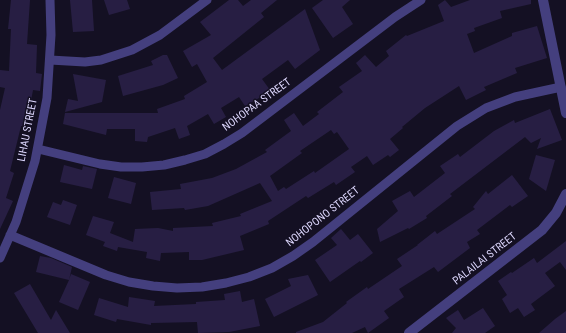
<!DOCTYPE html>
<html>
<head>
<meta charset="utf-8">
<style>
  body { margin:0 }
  canvas { display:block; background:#141023 }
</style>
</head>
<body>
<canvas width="566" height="333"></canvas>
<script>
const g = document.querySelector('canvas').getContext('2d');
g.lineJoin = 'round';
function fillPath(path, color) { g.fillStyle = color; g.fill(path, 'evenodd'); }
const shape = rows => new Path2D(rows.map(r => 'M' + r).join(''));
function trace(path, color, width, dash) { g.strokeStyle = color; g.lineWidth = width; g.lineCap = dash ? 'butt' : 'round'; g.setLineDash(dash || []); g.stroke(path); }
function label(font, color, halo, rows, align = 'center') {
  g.font = font + ' "Roboto Condensed",sans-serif'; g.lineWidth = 3; g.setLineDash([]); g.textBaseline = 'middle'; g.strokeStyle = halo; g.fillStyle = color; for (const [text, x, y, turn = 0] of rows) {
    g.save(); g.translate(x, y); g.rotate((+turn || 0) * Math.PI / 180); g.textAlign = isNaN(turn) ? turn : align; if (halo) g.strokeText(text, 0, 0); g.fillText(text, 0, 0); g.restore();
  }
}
const building = shape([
  [11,0,30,0,27,44,37,45,36,73,42,74,40,91,33,90,26,127,21,126,10,171,14,173,6,198,13,201,0,229,0,110,5,88,0,87,0,70,9,71,11,29,8,29],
  [70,0,92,0,94,31,73,32],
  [104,0,127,0,130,9,109,15],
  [229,0,238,0,243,6,251,0,277,0,261,13,264,17,213,58,222,70,305,9,320,50,295,69,288,60,262,79,270,90,259,98,245,106,239,97,221,108,226,117,214,124,208,114,187,126,190,135,179,139,175,128,148,137,147,142,135,141,135,129,107,129,106,135,63,124,65,113,158,113,157,109,185,99,184,96,207,82,197,64,192,67,183,51,211,35,200,22],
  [323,0,350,0,342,7,353,24,333,38,312,8],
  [445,0,451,7,470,0,531,0,531,4,500,11,502,18,474,28,475,31,467,34,474,53,512,36,512,33,537,26,547,58,515,68,517,73,484,87,486,90,466,100,459,86,425,108,402,127,403,128,390,139,399,150,390,157,388,155,373,165,367,156,351,167,355,172,336,185,334,182,308,198,306,196,268,221,269,224,240,236,244,250,202,260,189,260,189,252,161,253,160,261,146,258,147,252,118,247,117,251,103,246,105,242,86,235,93,216,114,222,110,233,133,242,135,229,158,228,173,231,173,228,213,226,212,223,241,216,240,214,272,201,260,183,208,206,185,210,184,208,152,210,150,192,181,189,180,184,212,178,236,169,267,152,265,150,291,131,284,120,294,113,303,126,319,114,317,112,343,92,339,87,362,71,356,63,365,55,376,67,389,56,386,51,406,35,407,36,444,21,438,5],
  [331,130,334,134,337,132,349,149,315,173,314,171,286,189,284,187,278,191,270,176,302,153,300,151],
  [163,55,167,55,178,78,163,85,123,96,118,76,153,65,151,61],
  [73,74,106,80,102,102,65,112,68,99,78,101],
  [550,109,562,140,537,149,541,138,531,143,525,137,450,194,452,196,426,216,427,218,409,229,408,228,380,242,377,229,398,211,392,201,410,191,414,197,445,173,440,166,458,154,460,157,494,131,514,120,515,123],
  [536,155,555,160,546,191,529,179],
  [64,165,82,170,83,166,97,169,92,189,60,182],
  [512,175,528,196,512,207,510,205,477,230,480,234,467,242,470,248,438,272,434,267,399,289,404,297,384,311,389,318,368,333,365,327,352,333,296,333,296,332,323,322,347,303,346,302,367,287,368,289,402,266,397,259,418,245,417,245,435,231,437,234,475,209,473,207,486,191,488,194],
  [114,177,136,183,131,204,108,198],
  [63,200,77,205,70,225,47,217,53,202,61,205],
  [341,229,350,240,358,234,373,253,361,262,360,261,330,282,315,260,337,245,331,238],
  [566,241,566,270,560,262,545,273,555,286,531,304,535,310,524,317,518,308,510,313,502,299,507,295,498,281,511,272,512,273,534,258,537,263],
  [40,256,51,258,72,267,69,280,71,274,90,282,78,310,59,302,69,280,36,272],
  [308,275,318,295,274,317,265,299,291,286,288,279],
  [30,284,51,320,56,310,70,333,38,333,14,293],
  [240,291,242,302,254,299,260,326,229,332,198,333,197,322,151,323,151,325,117,319,116,322,94,315,99,298,128,307,129,297,155,301,154,306,196,304,196,302,225,300,224,294],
  [483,308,495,326,485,333,452,333,456,328,446,318,458,310,464,320],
  [566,311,566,333,539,333,555,319]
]);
const minor = shape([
  [50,60,85,62,101,60,132,50,160,35,207,0],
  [38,149,100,164,121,167,142,167,164,165,185,160,205,154,224,144,242,133,395,17,421,0],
  [10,235,106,275,129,282,153,286,177,288,202,287,226,283,249,277,272,268,293,256,313,242,457,126,486,108,515,97,561,87],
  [0,258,16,222,35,161,47,98,51,35,50,0]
]);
const tertiary = shape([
  [543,0,566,113],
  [409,333,542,230,556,213,566,194]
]);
const streetNames = [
  ["NOHOPAA STREET",257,105,-36],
  ["LIHAU STREET",28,130,-79],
  ["NOHOPONO STREET",323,217,-38],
  ["PALAILAI STREET",485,259,-38]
];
fillPath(building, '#271e43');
trace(minor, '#443f7e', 9);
trace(tertiary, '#443f7e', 10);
label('11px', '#dcd6fc', '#141023', streetNames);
</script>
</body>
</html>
